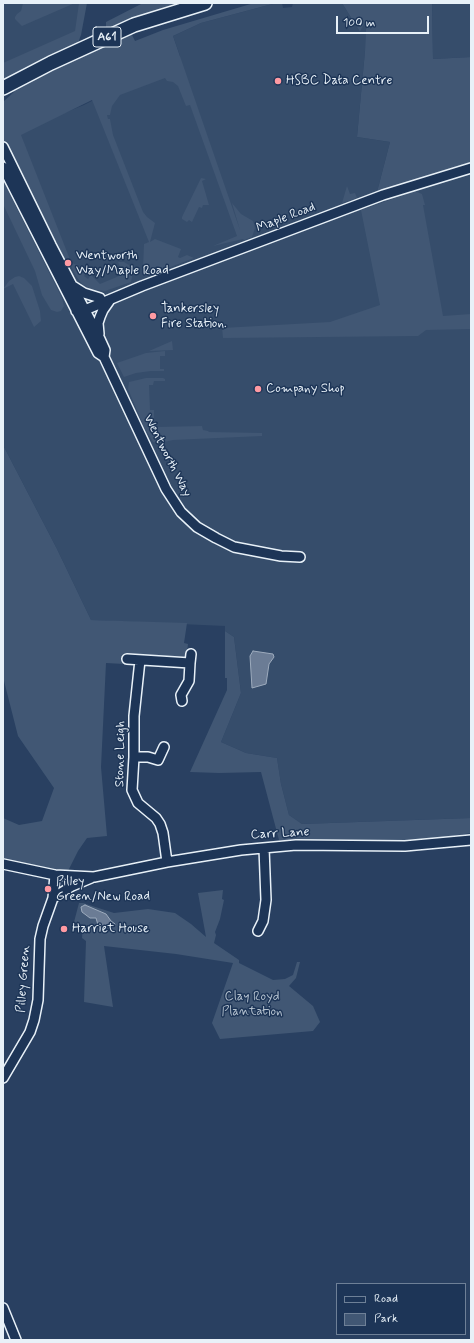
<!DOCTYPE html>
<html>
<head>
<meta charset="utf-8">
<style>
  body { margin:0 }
  #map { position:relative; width:474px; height:1343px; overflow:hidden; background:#294061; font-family:Mynerve,sans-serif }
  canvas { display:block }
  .frame { position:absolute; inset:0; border:4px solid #e8f1f8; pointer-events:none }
  .legend { position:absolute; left:336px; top:1283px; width:130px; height:52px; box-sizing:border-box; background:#1d3557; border:1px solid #6e8097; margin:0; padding:5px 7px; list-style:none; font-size:12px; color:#e8f1f8 }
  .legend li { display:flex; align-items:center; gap:8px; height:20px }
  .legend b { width:20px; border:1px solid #6e8097 }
  .scale { position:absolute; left:336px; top:16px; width:93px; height:18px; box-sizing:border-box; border:2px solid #e8f1f8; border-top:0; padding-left:5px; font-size:12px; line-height:14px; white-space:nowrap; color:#e8f1f8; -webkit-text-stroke:3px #1d3557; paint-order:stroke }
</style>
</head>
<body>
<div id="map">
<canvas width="474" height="1343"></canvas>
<div class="frame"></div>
<ul class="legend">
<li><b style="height:5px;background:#1d3557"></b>Road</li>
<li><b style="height:11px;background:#415774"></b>Park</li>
</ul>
<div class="scale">100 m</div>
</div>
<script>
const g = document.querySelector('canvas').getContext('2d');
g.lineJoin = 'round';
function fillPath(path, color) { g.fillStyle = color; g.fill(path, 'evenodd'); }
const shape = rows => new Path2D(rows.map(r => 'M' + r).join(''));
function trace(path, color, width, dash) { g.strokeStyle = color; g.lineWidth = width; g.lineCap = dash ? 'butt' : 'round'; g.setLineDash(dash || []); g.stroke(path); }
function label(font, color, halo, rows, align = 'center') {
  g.font = font + ' Mynerve,sans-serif'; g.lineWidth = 3; g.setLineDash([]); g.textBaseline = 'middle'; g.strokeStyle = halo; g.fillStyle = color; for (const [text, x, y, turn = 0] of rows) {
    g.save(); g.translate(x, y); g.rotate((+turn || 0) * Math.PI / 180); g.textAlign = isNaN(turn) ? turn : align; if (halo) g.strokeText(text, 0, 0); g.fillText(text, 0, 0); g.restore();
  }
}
const built = shape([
  [3,3,86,3,79,41,3,69],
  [276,3,282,3,283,8,292,7,293,3,342,3,360,32,366,18,365,51,357,137,390,142,377,192,471,168,471,818,302,824,289,815,281,784,277,758,246,753,221,742,241,693,234,637,225,631,225,626,91,620,57,549,3,445,3,144,14,133,84,105,180,56,173,36,201,23],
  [432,3,471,3,471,57,433,59]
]);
const green = shape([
  [23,3,75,3,22,26,15,19,15,17,17,14,21,11],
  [79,3,87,3,81,35,77,45,3,80,3,63,75,31],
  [143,3,186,3,87,40,86,38,106,28,106,22],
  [254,3,276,3,201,23,173,36,240,230,232,203,241,214,253,221,255,228,252,237,244,240,243,239,213,246,237,236,190,105,186,106,178,86,173,82,167,81,165,78,120,95,112,106,110,115,107,115,108,119,110,119,113,135,143,212,147,217,155,223,150,242,155,239,181,249,178,257,180,258,187,255,194,258,160,271,159,275,155,276,151,275,143,269,144,244,149,242,92,100,21,135,71,262,65,262,4,144,3,144,4,101,14,92,12,90,131,33,135,41,163,30],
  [342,3,432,3,433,59,471,57,471,162,377,192,390,142,357,137,365,51,366,20,360,32],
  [201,178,206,179,202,181,209,205,203,205,202,208,199,207,192,222,189,220,187,222,182,219,182,217],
  [3,181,62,298,64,306,61,311,57,312,51,310,42,295,35,271,3,204],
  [347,186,350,194,355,193,357,198,342,203],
  [415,191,422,194,425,205,423,205,443,316,471,314,471,329,426,330,418,336,223,338,222,328,330,322,380,305,361,210],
  [118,262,124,262,129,265,133,272,131,282,105,291,91,289,82,284,76,276,70,264,72,263,77,265,87,272,84,276,88,279,91,275,100,284,119,276,118,272,122,271],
  [19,276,24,278,32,286,40,311,41,321,34,327,13,284,3,289,9,281,15,277],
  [172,341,173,350,149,351],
  [165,351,165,356,160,356,160,369,164,369,164,371,151,371,136,373,124,377,117,363,146,353],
  [146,378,163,378,165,379,165,381,154,381,153,385,149,385,150,410,154,410,154,421,157,422,157,427,202,426,203,430,208,431,209,432,262,433,262,436,173,440,160,443,153,442,144,427,128,389,129,382],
  [3,445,57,549,91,620,187,623,184,643,188,644,187,653,187,656,184,658,125,655,124,664,106,663,101,767,107,836,87,838,78,851,68,871,49,869,3,859,3,818,19,825,42,821,54,788,18,736,3,677],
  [225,631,234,637,241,693,221,742,246,753,277,758,281,784,289,815,302,824,471,818,471,833,413,842,279,840,261,772,219,773,190,772,227,690,227,678,225,678],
  [223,890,222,899,224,900,220,919,215,932,216,935,214,943,239,960,239,963,273,980,285,979,293,975,297,962,300,962,296,978,289,986,313,1006,320,1022,313,1031,220,1039,212,1023,233,963,176,954,104,946,113,1007,84,1002,86,941,82,938,83,925,74,922,79,903,83,903,114,913,148,909,175,913,191,924,206,937,198,893]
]);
const water = shape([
  [253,651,273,654,274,657,269,664,266,684,252,688,250,656,253,651],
  [85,905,106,914,111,921,115,924,114,926,105,927,98,925,96,918,90,918,82,912,81,907,85,905]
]);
const minor = shape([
  [3,147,51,245,100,339,105,350,104,357,166,489,181,512,197,527,216,538,234,547,281,556,300,557],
  [3,167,98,353,104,357],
  [73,286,84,293,100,298],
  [76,311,85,310,142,286,383,195,471,168],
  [99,334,98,323,100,317,103,310,110,300],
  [127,659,190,663,191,654],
  [140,660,134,716,134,757,132,790,138,803,156,818,160,824,163,833,167,862],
  [182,701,181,695,189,681,190,663],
  [134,757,148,757,158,760,164,747],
  [3,864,55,875,94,877,167,862,241,850,296,845,405,846,471,840],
  [53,898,72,886,91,878],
  [258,931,263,921,266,900,264,848],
  [3,1078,30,1032,34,1020,38,1000,40,939,43,926,53,898,55,875],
  [3,1308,16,1340]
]);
const highway = shape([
  [3,88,51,63,134,25,205,3]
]);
const markers = [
  [278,81,4,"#ff9aa2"],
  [68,263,4,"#ff9aa2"],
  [153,316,4,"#ff9aa2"],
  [258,389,4,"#ff9aa2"],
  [48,889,4,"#ff9aa2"],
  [64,929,4,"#ff9aa2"]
];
const shields = [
  [107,37,28]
];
const shieldNames = [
  ["A61",107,37]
];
const poiNames = [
  ["HSBC Data Centre",286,81],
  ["Wentworth",76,256],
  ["Way/Maple Road",76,271],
  ["Tankersley",161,309],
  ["Fire Station.",161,324],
  ["Company Shop",266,389],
  ["Pilley",56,882],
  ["Green/New Road",56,897],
  ["Harriet House",72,929]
];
const streetNames = [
  ["Maple Road",286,218,-21],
  ["Wentworth Way",167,456,63],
  ["Stone Leigh",121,754,-89],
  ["Carr Lane",280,834,-3],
  ["Pilley Green",24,979,-86]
];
const parkNames = [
  ["Clay Royd",252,997],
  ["Plantation",252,1012]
];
fillPath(built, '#364d6b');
fillPath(green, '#415774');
fillPath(water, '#6b7c95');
trace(water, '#9dabbd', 1);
trace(minor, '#e8f1f8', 12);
trace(highway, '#e8f1f8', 16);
trace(minor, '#1d3557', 9);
trace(highway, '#1d3557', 13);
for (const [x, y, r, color] of markers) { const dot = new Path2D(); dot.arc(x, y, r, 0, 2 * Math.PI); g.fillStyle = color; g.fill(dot); trace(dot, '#1d3557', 1.5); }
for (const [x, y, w] of shields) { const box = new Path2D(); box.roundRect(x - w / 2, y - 10, w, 20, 3); g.fillStyle = '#1d3557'; g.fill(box); trace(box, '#e8f1f8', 1); }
label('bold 12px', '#e8f1f8', null, shieldNames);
label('13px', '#e8f1f8', '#1d3557', poiNames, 'left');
label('13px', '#e8f1f8', '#1d3557', streetNames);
label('13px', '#b6c3d0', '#1d3557', parkNames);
</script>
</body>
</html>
